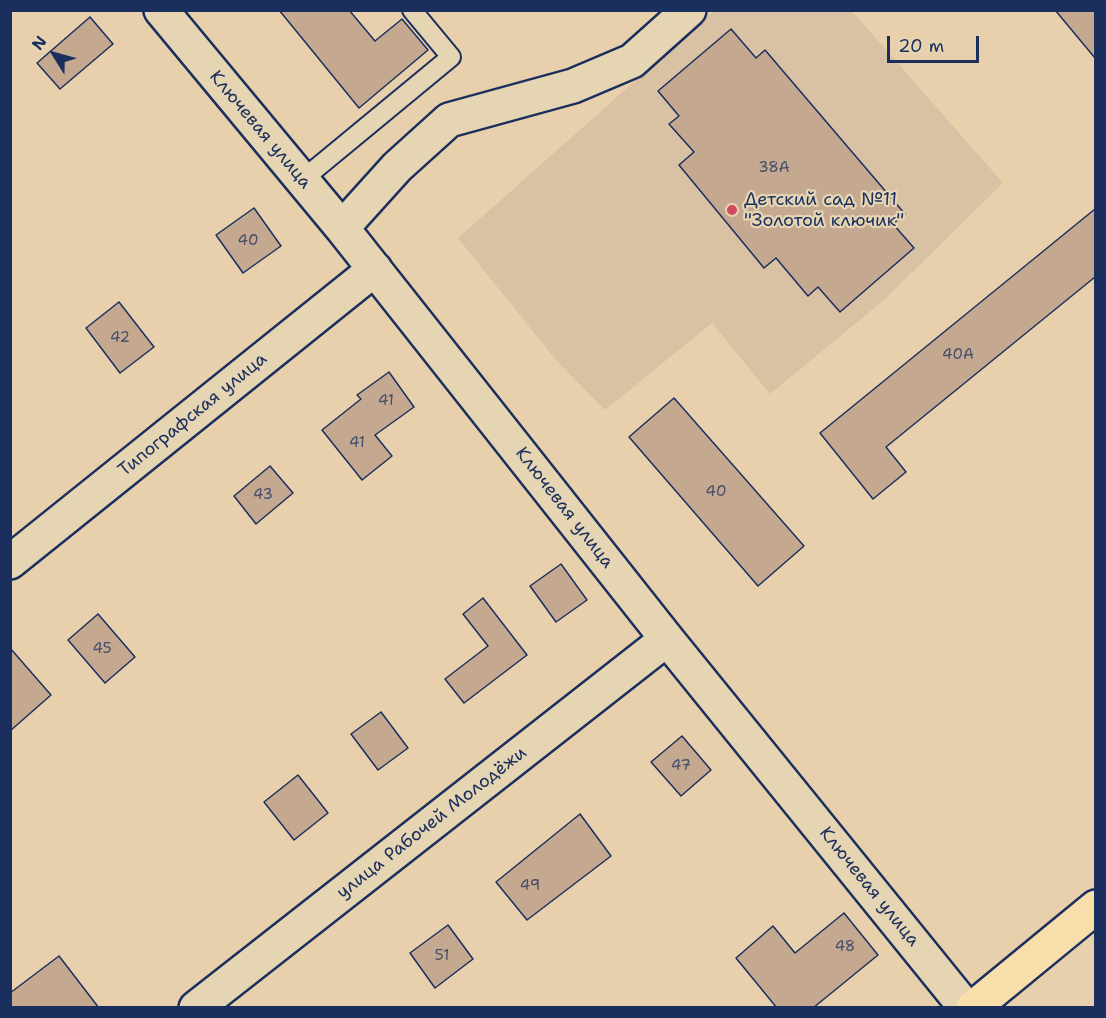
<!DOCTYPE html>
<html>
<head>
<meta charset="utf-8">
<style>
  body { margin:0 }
  #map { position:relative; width:1106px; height:1018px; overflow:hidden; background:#e8d0ac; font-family:"Shantell Sans",sans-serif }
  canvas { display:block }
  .frame { position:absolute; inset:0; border:12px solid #1b2f5e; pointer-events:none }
  .north { position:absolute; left:24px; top:24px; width:60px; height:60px; -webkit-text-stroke:4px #e6d5b2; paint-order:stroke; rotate:307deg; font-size:16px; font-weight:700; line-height:24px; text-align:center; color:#1b2f5e }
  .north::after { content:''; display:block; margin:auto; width:21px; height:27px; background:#1b2f5e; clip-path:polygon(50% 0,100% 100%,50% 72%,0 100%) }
  .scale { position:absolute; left:887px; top:36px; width:92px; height:27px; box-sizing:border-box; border:3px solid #1b2f5e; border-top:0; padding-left:8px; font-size:18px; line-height:21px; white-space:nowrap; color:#1b2f5e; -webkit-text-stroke:4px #e6d5b2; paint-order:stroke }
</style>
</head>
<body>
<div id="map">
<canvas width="1106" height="1018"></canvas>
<div class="frame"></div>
<div class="north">N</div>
<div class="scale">20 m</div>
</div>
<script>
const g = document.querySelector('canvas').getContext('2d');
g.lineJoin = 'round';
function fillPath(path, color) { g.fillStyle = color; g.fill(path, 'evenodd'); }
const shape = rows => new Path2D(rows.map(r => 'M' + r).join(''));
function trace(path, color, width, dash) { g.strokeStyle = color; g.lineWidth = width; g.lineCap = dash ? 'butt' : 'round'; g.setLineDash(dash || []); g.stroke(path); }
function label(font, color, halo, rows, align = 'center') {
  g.font = font + ' "Shantell Sans",sans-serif'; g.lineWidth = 4.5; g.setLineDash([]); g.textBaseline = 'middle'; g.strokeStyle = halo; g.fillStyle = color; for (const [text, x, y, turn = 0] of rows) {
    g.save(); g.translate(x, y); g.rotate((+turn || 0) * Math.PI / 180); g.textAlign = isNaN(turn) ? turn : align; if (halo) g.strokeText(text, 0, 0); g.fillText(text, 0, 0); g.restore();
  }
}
const built = shape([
  [714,11,852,11,1003,183,885,299,770,394,712,323,605,410,556,360,458,238]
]);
const building = shape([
  [279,10,349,10,375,41,402,19,428,50,359,108,279,10],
  [1055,10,1095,10,1095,58,1055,10],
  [90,17,113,44,60,89,37,63,90,17],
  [731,29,756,58,765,50,905,214,893,224,914,248,840,312,818,287,808,296,776,258,764,268,679,165,694,152,669,124,679,116,658,91,731,29],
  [254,208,281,246,243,273,216,235,254,208],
  [1095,209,1095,277,886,447,906,472,873,499,820,433,1095,209],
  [119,302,154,347,120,373,86,328,119,302],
  [389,372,414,407,375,435,392,456,362,480,322,430,361,399,357,395,389,372],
  [674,398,804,546,758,586,629,437,674,398],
  [270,466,293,493,256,524,234,496,270,466],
  [561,564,587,600,556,622,530,586,561,564],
  [483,598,527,655,464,703,445,679,488,646,463,614,483,598],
  [98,614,135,657,105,683,68,640,98,614],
  [10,648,51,695,10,731,10,648],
  [381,712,408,748,378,770,351,734,381,712],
  [682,736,711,770,681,796,651,762,682,736],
  [298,775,328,813,294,840,264,802,298,775],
  [580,814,611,856,527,920,496,882,580,814],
  [844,913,878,955,813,1008,777,1008,736,958,773,926,795,953,844,913],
  [448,925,473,959,435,988,410,953,448,925],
  [59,956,99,1008,10,1008,10,993,59,956]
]);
const service = shape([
  [302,180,451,57,412,10]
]);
const minor = shape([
  [161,10,342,228,667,639,966,1008],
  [342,228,397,167,449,120,573,86,632,61,689,10],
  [10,562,375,269],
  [196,1008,667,639]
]);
const primary = shape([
  [973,1008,1096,907]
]);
const markers = [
  [732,210,6,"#d1495b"]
];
const numberNames = [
  ["38А",774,168],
  ["40",248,241],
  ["42",120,338],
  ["40А",958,355],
  ["41",386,401],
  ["41",357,443],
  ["40",716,492],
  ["43",263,495],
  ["45",102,649],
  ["47",681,766],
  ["49",530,886],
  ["48",845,947],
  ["51",442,956]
];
const streetNames = [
  ["Ключевая улица",260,130,50],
  ["Типографская улица",193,415,-39],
  ["Ключевая улица",564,508,52],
  ["улица Рабочей Молодёжи",432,823,-38],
  ["Ключевая улица",869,887,51]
];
const poiNames = [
  ["Детский сад №11",744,200],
  ["\"Золотой ключик\"",744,221]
];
fillPath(built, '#d9c1a3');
fillPath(building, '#c4a890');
trace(building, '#1b2f5e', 1.5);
trace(service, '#1b2f5e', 22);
trace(minor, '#1b2f5e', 38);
trace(primary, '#1b2f5e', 38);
trace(service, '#e6d5b2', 18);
trace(minor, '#e6d5b2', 33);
trace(primary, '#f8deab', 33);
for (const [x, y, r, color] of markers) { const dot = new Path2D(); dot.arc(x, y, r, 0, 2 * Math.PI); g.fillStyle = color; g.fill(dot); trace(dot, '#e6d5b2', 2); }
label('15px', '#454d6a', null, numberNames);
label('18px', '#1b2f5e', '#e6d5b2', streetNames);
label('18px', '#1b2f5e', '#e6d5b2', poiNames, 'left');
</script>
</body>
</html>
